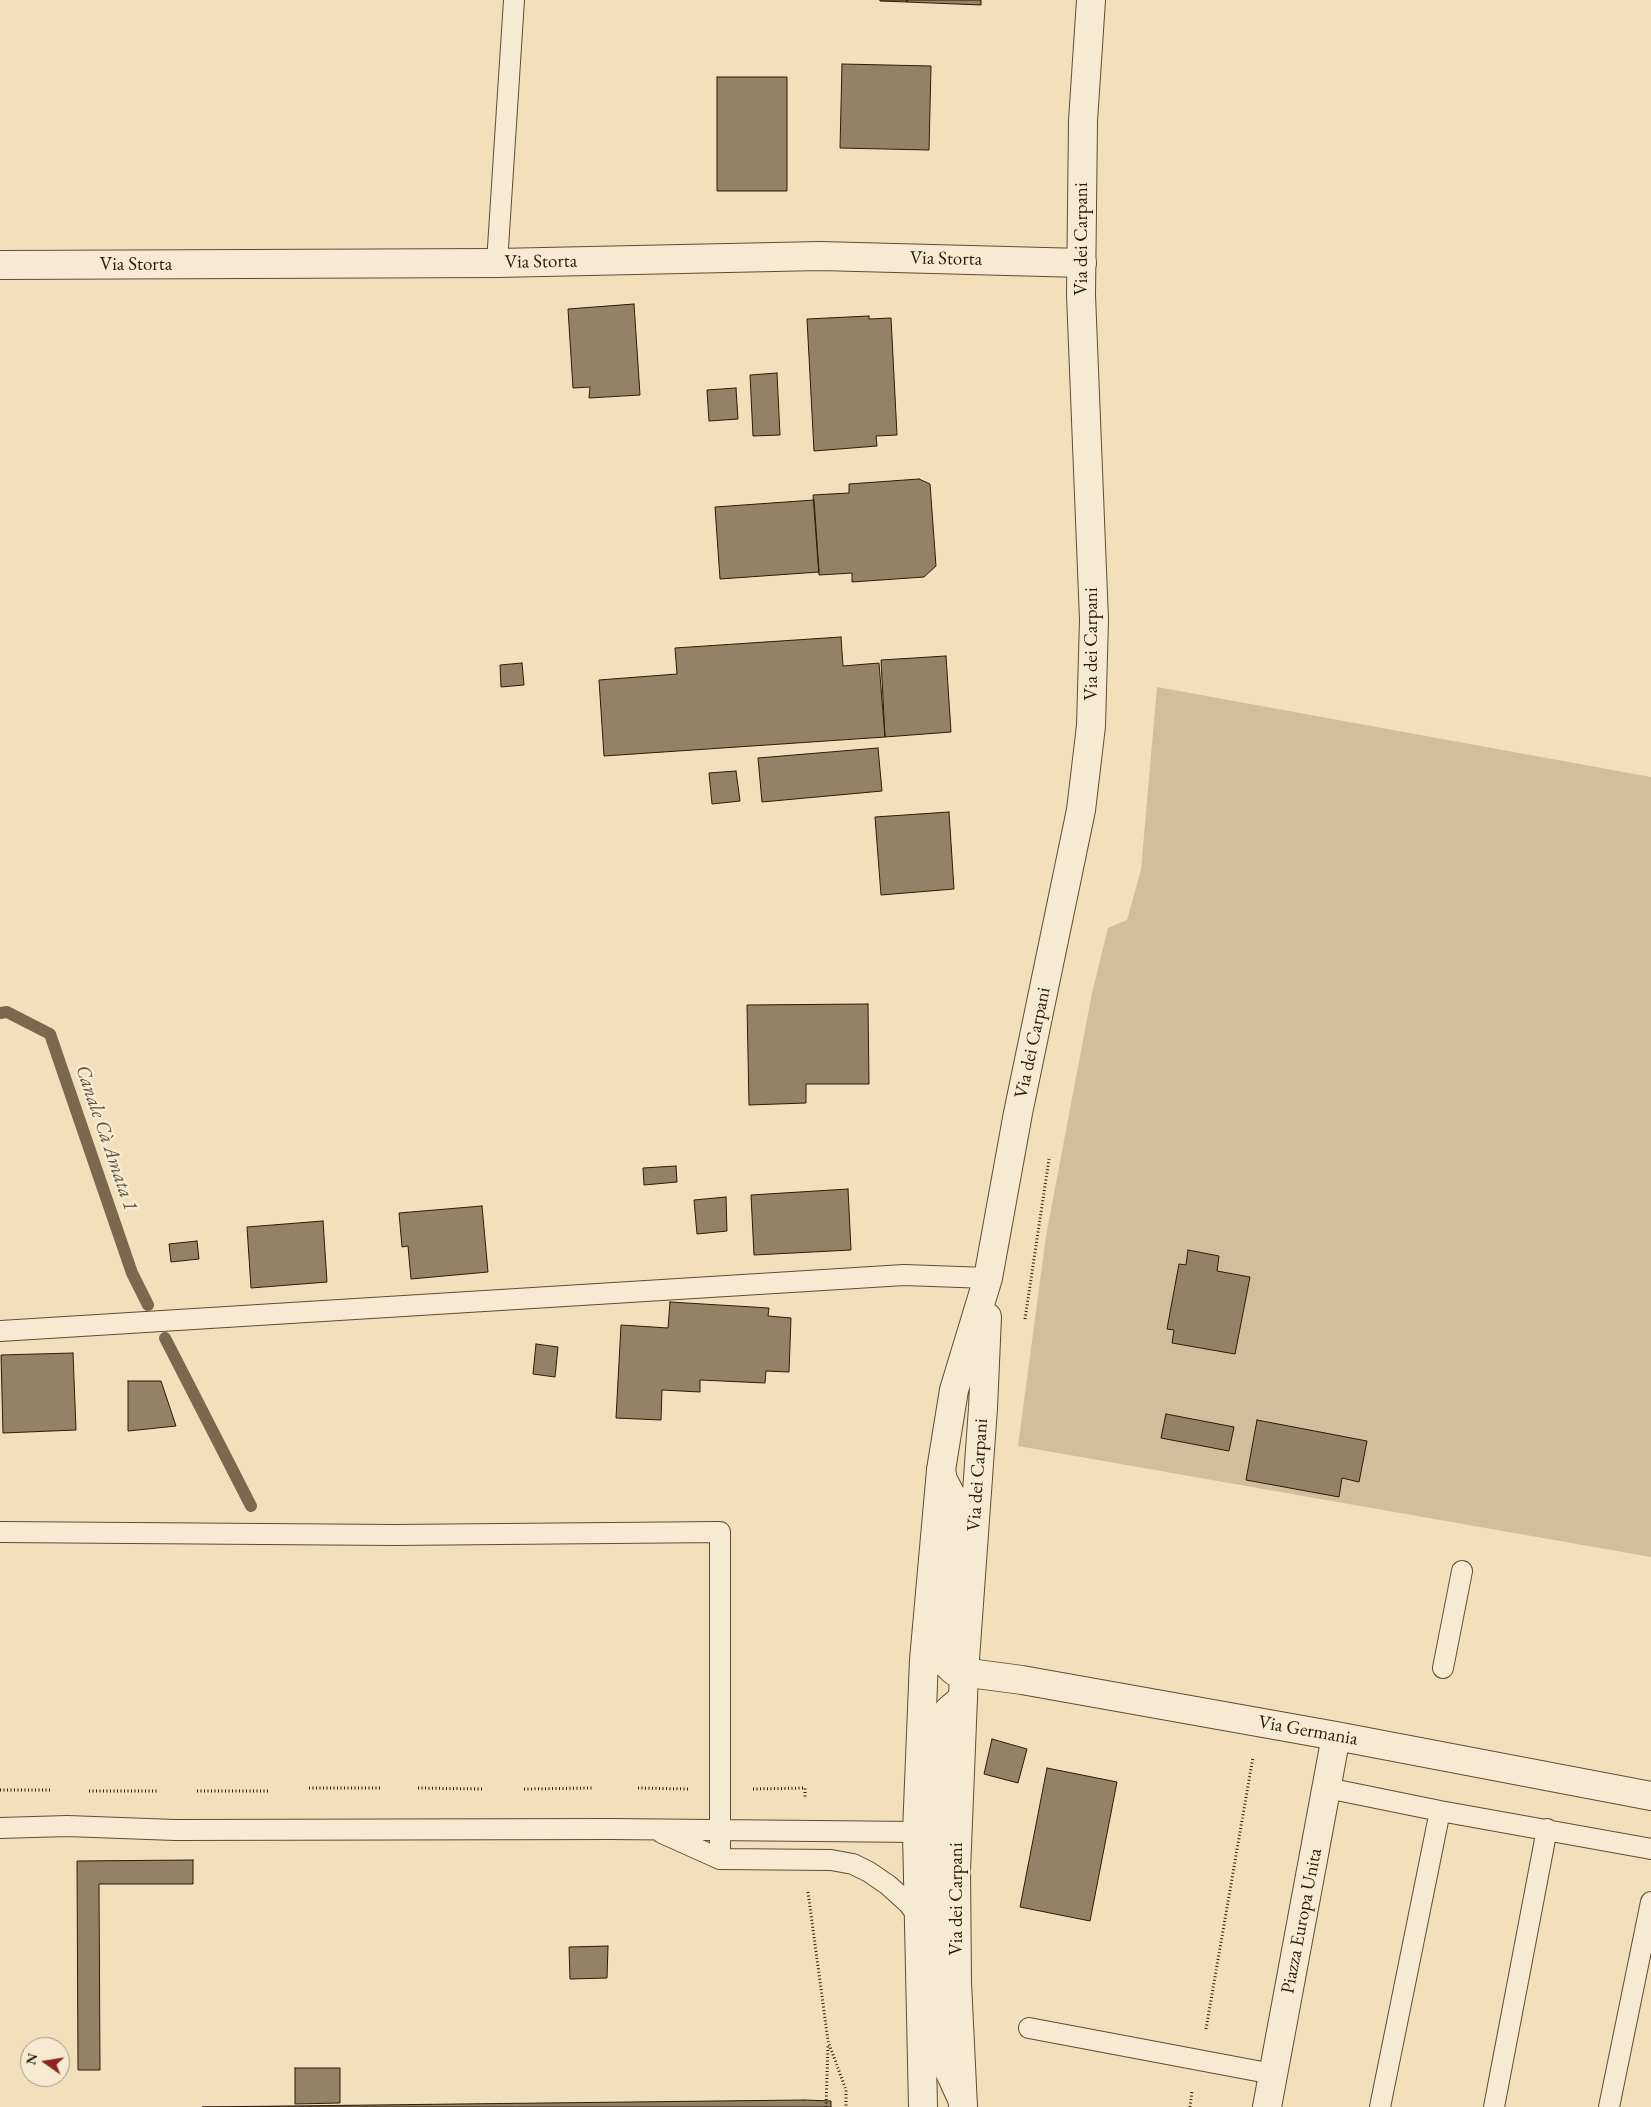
<!DOCTYPE html>
<html>
<head>
<meta charset="utf-8">
<style>
  body { margin:0 }
  #map { position:relative; width:1651px; height:2107px; overflow:hidden; background:#f3dfbc; font-family:"EB Garamond",serif }
  canvas { display:block }
  .north { position:absolute; left:20px; top:2037px; width:50px; height:50px; box-sizing:border-box; background:#f7ead3; border:1px solid #a79782; border-radius:50%; rotate:283deg; font-size:14px; font-weight:700; line-height:20px; text-align:center; color:#2e1b08 }
  .north::after { content:''; display:block; margin:auto; width:18px; height:22px; background:#8f2418; clip-path:polygon(50% 0,100% 100%,50% 72%,0 100%) }
</style>
</head>
<body>
<div id="map">
<canvas width="1651" height="2107"></canvas>
<div class="north">N</div>
</div>
<script>
const g = document.querySelector('canvas').getContext('2d');
g.lineJoin = 'round';
function fillPath(path, color) { g.fillStyle = color; g.fill(path, 'evenodd'); }
const shape = rows => new Path2D(rows.map(r => 'M' + r).join(''));
function trace(path, color, width, dash) { g.strokeStyle = color; g.lineWidth = width; g.lineCap = dash ? 'butt' : 'round'; g.setLineDash(dash || []); g.stroke(path); }
function label(font, color, halo, rows, align = 'center') {
  g.font = font + ' "EB Garamond",serif'; g.lineWidth = 5; g.setLineDash([]); g.textBaseline = 'middle'; g.strokeStyle = halo; g.fillStyle = color; for (const [text, x, y, turn = 0] of rows) {
    g.save(); g.translate(x, y); g.rotate((+turn || 0) * Math.PI / 180); g.textAlign = isNaN(turn) ? turn : align; if (halo) g.strokeText(text, 0, 0); g.fillText(text, 0, 0); g.restore();
  }
}
const green = shape([
  [1157,687,1651,777,1651,1557,1018,1446,1046,1236,1092,993,1108,928,1127,920,1141,870]
]);
const stream = shape([
  [0,1013,7,1012,50,1034,132,1273,148,1305],
  [165,1338,251,1506]
]);
const building = shape([
  [880,0,907,0,907,2,880,1,880,0],
  [907,0,981,0,981,5,907,2,907,0],
  [842,64,931,66,929,150,840,148,842,64],
  [717,77,787,77,787,191,717,191,717,77],
  [634,304,640,395,589,398,590,387,573,388,568,309,634,304],
  [869,316,869,319,891,318,897,435,876,436,877,446,814,451,807,319,869,316],
  [777,373,780,435,753,436,750,375,777,373],
  [736,388,738,419,709,421,707,390,736,388],
  [919,479,930,484,936,566,924,577,852,582,852,573,819,575,813,495,849,493,849,484,919,479],
  [814,500,819,572,720,579,715,507,814,500],
  [841,637,843,666,879,663,885,737,604,756,599,680,677,674,675,648,841,637],
  [946,656,951,732,885,737,881,660,946,656],
  [522,663,524,685,501,687,500,665,522,663],
  [878,748,882,791,762,802,758,758,878,748],
  [736,771,740,801,712,804,709,773,736,771],
  [949,812,954,889,881,895,875,817,949,812],
  [868,1004,869,1084,806,1084,806,1103,749,1105,747,1005,868,1004],
  [676,1166,677,1182,644,1185,643,1168,676,1166],
  [848,1189,851,1250,754,1255,751,1195,848,1189],
  [726,1197,727,1231,697,1234,694,1200,726,1197],
  [482,1206,488,1272,411,1279,408,1246,402,1247,399,1213,482,1206],
  [323,1221,327,1282,251,1288,247,1227,323,1221],
  [197,1241,199,1259,171,1262,169,1244,197,1241],
  [1188,1250,1219,1256,1217,1271,1250,1277,1235,1354,1172,1343,1174,1330,1167,1329,1179,1264,1186,1265,1188,1250],
  [670,1302,769,1308,768,1316,791,1318,789,1372,766,1371,765,1383,700,1380,700,1392,662,1390,661,1420,616,1418,621,1325,668,1328,670,1302],
  [536,1344,558,1347,555,1377,533,1374,536,1344],
  [73,1353,76,1430,3,1433,1,1355,73,1353],
  [128,1381,161,1381,176,1426,128,1431,128,1381],
  [1166,1414,1234,1427,1229,1451,1161,1438,1166,1414],
  [1257,1420,1367,1441,1359,1482,1342,1478,1339,1497,1246,1480,1257,1420],
  [992,1739,1027,1749,1018,1783,984,1774,992,1739],
  [1047,1768,1117,1782,1090,1921,1020,1907,1047,1768],
  [193,1860,193,1884,99,1884,100,2070,78,2070,77,1861,193,1860],
  [608,1946,607,1978,570,1979,569,1947,608,1946],
  [295,2068,340,2068,340,2103,295,2104,295,2068],
  [804,2100,831,2101,831,2107,202,2107,804,2100]
]);
const path = shape([
  [1025,1319,1049,1159],
  [309,1788,380,1788],
  [418,1788,483,1789],
  [638,1788,688,1789],
  [524,1789,592,1788],
  [753,1789,805,1788,805,1799],
  [0,1790,51,1790],
  [89,1791,159,1791],
  [197,1791,268,1791],
  [808,1892,828,2041,846,2090,846,2107],
  [1206,2029,1253,1757],
  [826,2107,828,2044],
  [1190,2107,1192,2090]
]);
const service = shape([
  [497,263,514,0],
  [0,1331,904,1275,988,1278],
  [0,1532,394,1535,720,1532,720,1859],
  [1443,1668,1462,1571],
  [1327,1788,1440,1811,1651,1849],
  [0,1828,67,1826,175,1830,610,1829,917,1832],
  [662,1833,720,1859,831,1860,853,1864,869,1872,888,1885,908,1903,918,1916],
  [1029,2028,1273,2074],
  [1380,2107,1440,1811],
  [1494,2107,1547,1829],
  [1609,2107,1651,1902]
]);
const minor = shape([
  [0,265,497,263,820,256,1082,263],
  [941,1470,943,1480,951,1495,955,1513,946,1655,948,1665,954,1671,1022,1680,1336,1736,1651,1796],
  [917,1832,934,1832,939,1838,939,2049,962,2099],
  [917,1832,931,1828,938,1817,942,1723,948,1711,963,1698],
  [1267,2107,1336,1736]
]);
const tertiary = shape([
  [923,2107,917,1832,924,1660,941,1470,954,1390,988,1278,1018,1113,1081,810,1091,726,1094,620,1081,295,1083,121,1091,0],
  [963,2107,957,1982,956,1871,964,1673,983,1408,987,1317]
]);
const streetNames = [
  ["Via dei Carpani",1082,239,-90],
  ["Via Storta",946,259,1],
  ["Via Storta",541,262,-1],
  ["Via Storta",136,265],
  ["Via dei Carpani",1092,644,-90],
  ["Via dei Carpani",1033,1043,-78],
  ["Via dei Carpani",978,1475,-86],
  ["Via Germania",1308,1731,10],
  ["Via dei Carpani",957,1899,-90],
  ["Piazza Europa Unita",1302,1921,-79]
];
const waterNames = [
  ["Canale Cà Amata 1",106,1138,71]
];
fillPath(green, '#d2be9d');
trace(stream, '#7c684f', 12);
fillPath(building, '#948166');
trace(building, '#2e1b08', 1);
trace(service, '#5f4c35', 22);
trace(minor, '#5f4c35', 30);
trace(tertiary, '#5f4c35', 30);
trace(path, '#2e1b08', 3, [1, 2.5]);
trace(service, '#f7ead3', 20);
trace(minor, '#f7ead3', 28);
trace(tertiary, '#f7ead3', 28);
label('19px', '#2e1b08', '#f7ead3', streetNames);
label('italic 20px', '#624f38', '#f7ead3', waterNames);
</script>
</body>
</html>
